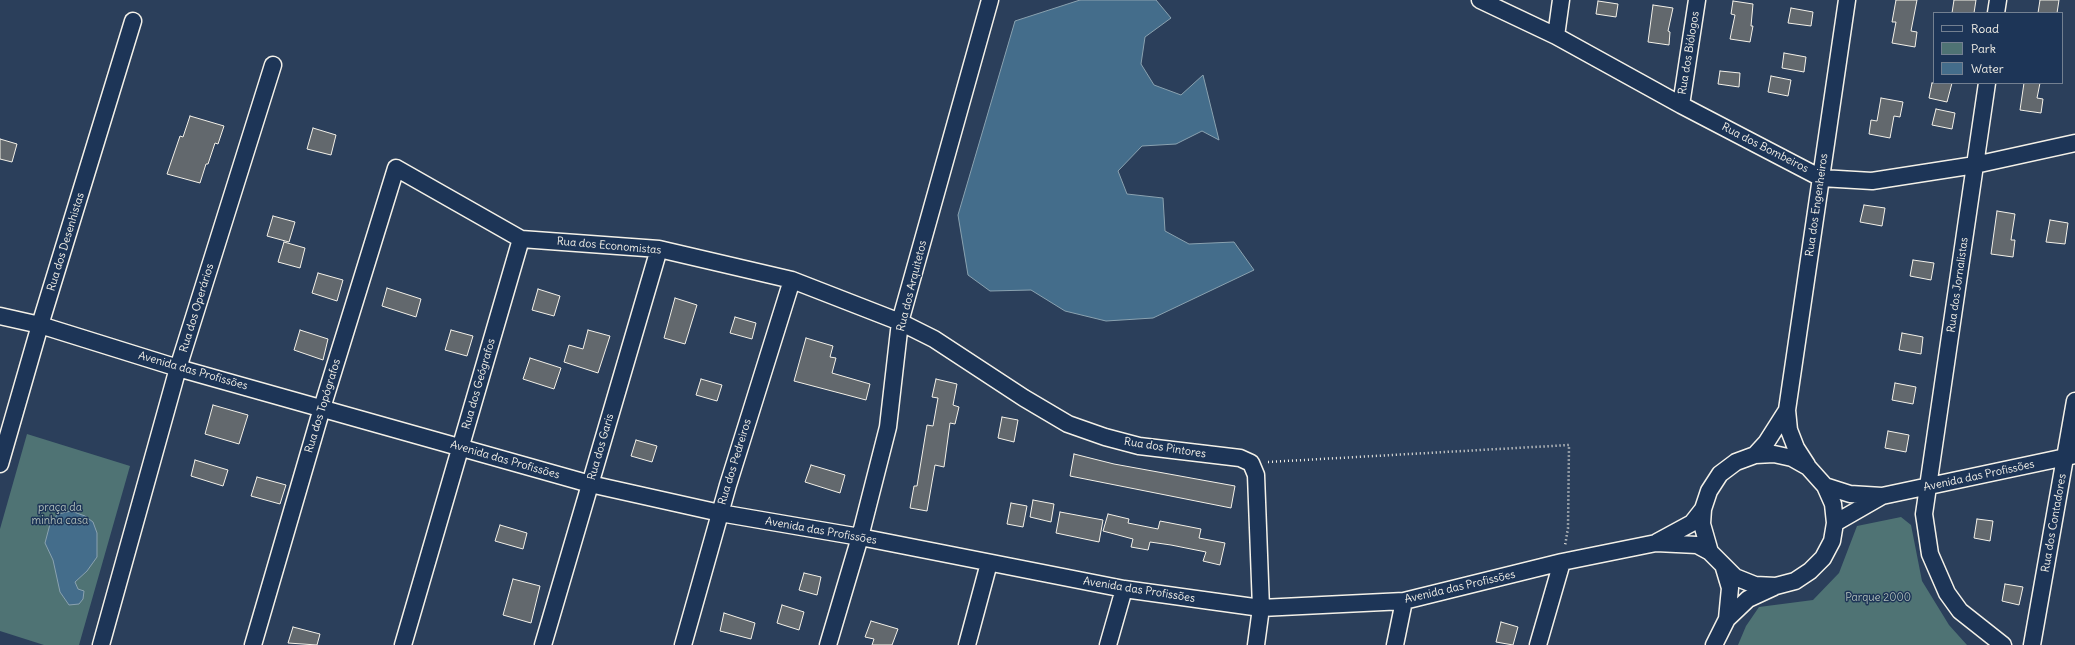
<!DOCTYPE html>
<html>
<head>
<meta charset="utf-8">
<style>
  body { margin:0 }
  #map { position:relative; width:2075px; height:645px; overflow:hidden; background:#2b3f5b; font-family:Delius,sans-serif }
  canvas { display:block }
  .legend { position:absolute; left:1933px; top:12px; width:130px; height:72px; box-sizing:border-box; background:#1d3557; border:1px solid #738091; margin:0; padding:5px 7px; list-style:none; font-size:12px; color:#f4f1e8 }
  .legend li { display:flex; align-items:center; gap:8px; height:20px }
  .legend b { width:20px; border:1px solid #738091 }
</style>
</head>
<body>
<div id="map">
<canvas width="2075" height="645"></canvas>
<ul class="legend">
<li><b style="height:5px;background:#1d3557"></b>Road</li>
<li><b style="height:11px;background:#4f7374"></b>Park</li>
<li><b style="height:11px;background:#446d8b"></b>Water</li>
</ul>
</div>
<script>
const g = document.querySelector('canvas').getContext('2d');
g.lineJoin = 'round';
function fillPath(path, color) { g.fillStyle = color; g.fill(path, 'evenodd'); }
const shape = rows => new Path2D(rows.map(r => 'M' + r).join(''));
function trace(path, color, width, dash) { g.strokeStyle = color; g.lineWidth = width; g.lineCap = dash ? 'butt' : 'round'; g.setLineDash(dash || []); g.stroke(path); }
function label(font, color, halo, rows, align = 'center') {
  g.font = font + ' Delius,sans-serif'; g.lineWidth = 3; g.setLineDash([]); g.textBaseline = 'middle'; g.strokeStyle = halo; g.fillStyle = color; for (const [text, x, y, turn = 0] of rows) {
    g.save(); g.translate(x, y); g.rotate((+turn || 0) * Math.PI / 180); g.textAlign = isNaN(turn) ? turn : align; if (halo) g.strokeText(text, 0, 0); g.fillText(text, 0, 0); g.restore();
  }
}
const green = shape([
  [27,434,130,466,79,645,44,645,0,631,0,529],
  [1901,517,1911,525,1922,581,1949,625,1967,645,1738,645,1746,626,1759,607,1813,600,1839,573,1857,526]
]);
const water = shape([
  [1080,0,1156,0,1171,18,1145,37,1141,64,1154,85,1181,95,1203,75,1219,140,1202,131,1176,144,1142,146,1118,171,1127,194,1163,198,1165,231,1189,244,1234,242,1254,270,1153,318,1106,321,1065,311,1031,290,990,291,968,275,958,215,1015,21,1080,0],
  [71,511,85,516,93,522,97,533,97,557,87,571,75,582,78,589,84,591,83,599,79,604,69,605,60,592,53,560,45,543,50,524,58,514,71,511]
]);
const building = shape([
  [1896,0,1917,0,1911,31,1917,32,1915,47,1892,43,1896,22,1892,22,1896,0],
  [1954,0,1976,0,1974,13,1952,13,1954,0],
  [2040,0,2059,0,2057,13,2038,13,2040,0],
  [1598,1,1618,4,1616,17,1596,14,1598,1],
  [1733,1,1753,4,1751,26,1753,26,1750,42,1730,39,1735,15,1731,14,1733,1],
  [1653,5,1673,8,1668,31,1670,32,1669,45,1648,42,1653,5],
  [1791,8,1813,12,1811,26,1788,23,1791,8],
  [1784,53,1806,57,1804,72,1782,68,1784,53],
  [1720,71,1740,73,1739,87,1718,84,1720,71],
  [1771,76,1791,80,1788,96,1768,92,1771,76],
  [1932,83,1952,83,1947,102,1929,98,1932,83],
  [2024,83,2040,83,2037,98,2043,99,2041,113,2020,110,2024,83],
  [1881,98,1903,102,1900,117,1894,116,1890,138,1869,134,1871,120,1877,121,1881,98],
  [1936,109,1955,113,1952,129,1932,125,1936,109],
  [190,116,224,126,218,144,215,143,208,164,206,164,200,183,167,174,180,136,183,137,190,116],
  [313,128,336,135,331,155,307,149,313,128],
  [0,139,17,144,12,162,0,159,0,139],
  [1864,205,1885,208,1882,226,1860,222,1864,205],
  [1997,211,2015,214,2011,240,2015,240,2013,257,1991,254,1997,211],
  [273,216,295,222,289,242,267,236,273,216],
  [2050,220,2068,223,2065,244,2046,242,2050,220],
  [284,242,305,248,300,268,278,262,284,242],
  [1913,260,1934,263,1931,280,1910,276,1913,260],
  [318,273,343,280,337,301,312,293,318,273],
  [387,288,421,299,416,317,382,306,387,288],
  [538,289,560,296,554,316,532,310,538,289],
  [675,298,697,305,685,344,664,338,675,298],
  [735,317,756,323,752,339,730,333,735,317],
  [300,330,328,339,323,360,294,350,300,330],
  [451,330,473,336,467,356,445,350,451,330],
  [588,330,610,336,598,373,564,362,569,345,583,349,588,330],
  [1902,333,1923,337,1921,354,1899,350,1902,333],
  [806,338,833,346,830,357,836,358,832,373,870,384,866,400,794,381,806,338],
  [530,358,561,368,554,389,523,379,530,358],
  [701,379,722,385,717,401,696,395,701,379],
  [936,379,957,384,953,405,959,407,955,424,950,423,944,467,935,465,927,511,910,508,914,486,917,486,927,425,933,426,938,398,932,397,936,379],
  [1895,383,1916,387,1913,404,1892,400,1895,383],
  [213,405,248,415,239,444,205,434,213,405],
  [1002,417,1018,420,1014,442,998,438,1002,417],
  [1888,431,1909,435,1906,452,1885,448,1888,431],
  [636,440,657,446,652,462,631,456,636,440],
  [1074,454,1114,464,1235,486,1231,508,1070,476,1074,454],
  [195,460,228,470,223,486,191,476,195,460],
  [811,465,845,475,840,493,805,482,811,465],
  [257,477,286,485,280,504,251,496,257,477],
  [1033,500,1054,504,1051,522,1030,517,1033,500],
  [1011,503,1027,506,1023,527,1007,524,1011,503],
  [1060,512,1103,520,1099,542,1056,533,1060,512],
  [1108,514,1129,519,1128,523,1158,529,1160,521,1201,529,1199,538,1225,543,1220,565,1203,561,1206,552,1171,545,1150,542,1148,550,1131,547,1133,539,1103,531,1108,514],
  [1977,519,1993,521,1990,541,1974,538,1977,519],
  [500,525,527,533,523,549,495,541,500,525],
  [804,573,821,577,817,595,799,590,804,573],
  [513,579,540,586,531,623,503,615,513,579],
  [2005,584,2023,587,2019,605,2002,601,2005,584],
  [782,605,804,612,799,630,777,623,782,605],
  [724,613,755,623,751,639,720,631,724,613],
  [871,621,898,629,892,645,872,645,874,639,865,637,871,621],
  [1501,622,1518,627,1513,645,1496,642,1501,622],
  [293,627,320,634,317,645,288,643,293,627]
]);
const path = shape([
  [1268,462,1569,445,1568,528,1565,546]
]);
const street = shape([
  [1480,0,1556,36,1681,105,1821,178,1872,181,1975,165,2075,143],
  [1996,13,1998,0],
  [1556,36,1561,0],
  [1987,83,1924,514,1930,554,1947,593,1960,611,2003,645],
  [1681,105,1697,0],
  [0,316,40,325,178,368,590,484,720,513,860,537,1124,589,1261,608,1404,601,1562,562,1656,543,1697,545,1710,552],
  [1755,455,1766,443,1787,410],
  [0,464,40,325,133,21],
  [1807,465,1796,448,1789,430,1787,410,1847,0],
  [1825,486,1833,504,1835,523,1832,541,1823,558,1810,571,1795,581,1776,586,1755,585,1735,577,1710,552,1702,524,1703,509,1709,491,1720,474,1736,462,1755,455,1774,454,1792,458,1808,467,1825,486,1850,494,1882,496,2075,455],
  [1835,523,1882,496],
  [1657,542,1692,523,1703,509],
  [1727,619,1748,599,1774,587],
  [101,645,178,368,273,65],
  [253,645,322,408,396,168,521,239,659,249,792,280,900,322,934,339,1024,398,1068,424,1105,437,1139,446,1240,458,1251,463,1256,475,1261,608,1256,645],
  [403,645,521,239],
  [543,645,659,249],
  [683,645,728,485,792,280],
  [828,645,860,537,888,427,900,322,990,0],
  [967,645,989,563],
  [1108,645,1124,589],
  [1395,645,1404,601],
  [1538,645,1562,562],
  [1714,645,1727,619,1730,588,1724,568],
  [2032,645,2075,401]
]);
const streetNames = [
  ["Rua dos Biólogos",1689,53,-81],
  ["Rua dos Bombeiros",1765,148,27],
  ["Rua dos Engenheiros",1817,205,-82],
  ["Rua dos Desenhistas",66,242,-73],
  ["Rua dos Economistas",609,246,5],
  ["Rua dos Jornalistas",1958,285,-82],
  ["Rua dos Arquitetos",912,286,-76],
  ["Rua dos Operários",197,308,-73],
  ["Avenida das Profissões",193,371,16],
  ["Rua dos Geógrafos",479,384,-74],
  ["Rua dos Topógrafos",323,406,-73],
  ["Rua dos Garis",601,447,-74],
  ["Rua dos Pintores",1165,448,9],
  ["Avenida das Profissões",505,460,16],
  ["Rua dos Pedreiros",735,462,-73],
  ["Avenida das Profissões",1979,476,-12],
  ["Rua dos Contadores",2054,523,-80],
  ["Avenida das Profissões",821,531,10],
  ["Avenida das Profissões",1460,587,-13],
  ["Avenida das Profissões",1139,590,9]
];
const parkNames = [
  ["praça da",60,508],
  ["minha casa",60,521],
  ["Parque 2000",1878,598]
];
fillPath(green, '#4f7374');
fillPath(water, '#446d8b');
trace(water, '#8aa2b0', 1);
fillPath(building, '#62686d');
trace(building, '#f4f1e8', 1);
trace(street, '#f4f1e8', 19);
trace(path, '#f4f1e8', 2.5, [1, 3]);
trace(street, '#1d3557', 16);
label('11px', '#f4f1e8', '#1d3557', streetNames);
label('11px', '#b2bfba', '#1d3557', parkNames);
</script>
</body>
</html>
